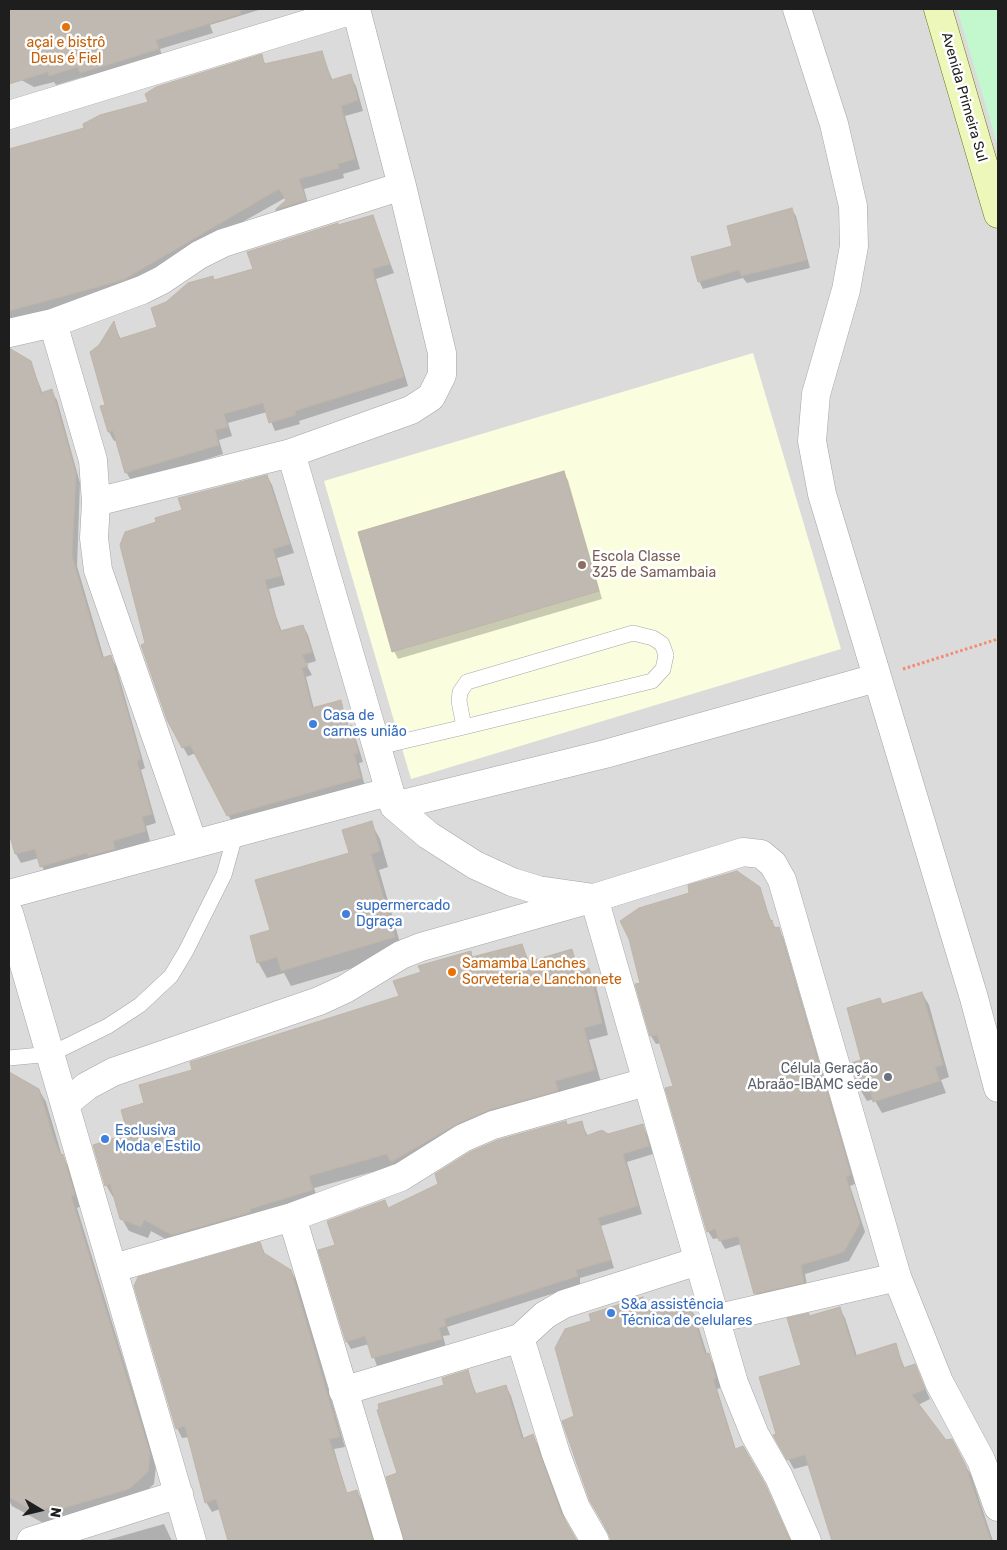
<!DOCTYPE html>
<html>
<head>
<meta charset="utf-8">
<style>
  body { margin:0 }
  #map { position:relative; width:1007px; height:1550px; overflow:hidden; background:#efece5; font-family:Rubik,sans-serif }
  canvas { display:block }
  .frame { position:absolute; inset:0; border:10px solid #1e1e1e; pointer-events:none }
  .north { position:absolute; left:15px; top:1485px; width:50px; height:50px; -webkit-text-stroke:4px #fff; paint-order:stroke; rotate:99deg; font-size:14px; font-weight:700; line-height:20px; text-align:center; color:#1e1e1e }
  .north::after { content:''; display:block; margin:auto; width:18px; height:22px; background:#1e1e1e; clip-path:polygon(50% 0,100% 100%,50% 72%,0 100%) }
</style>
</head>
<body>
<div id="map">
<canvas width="1007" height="1550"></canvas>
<div class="frame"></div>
<div class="north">N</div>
</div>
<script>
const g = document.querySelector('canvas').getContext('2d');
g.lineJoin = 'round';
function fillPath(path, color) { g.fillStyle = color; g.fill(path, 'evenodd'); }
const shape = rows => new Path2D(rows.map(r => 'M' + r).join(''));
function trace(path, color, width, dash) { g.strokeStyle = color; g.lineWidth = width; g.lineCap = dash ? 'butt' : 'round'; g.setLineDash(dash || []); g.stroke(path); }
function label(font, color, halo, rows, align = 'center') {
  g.font = font + ' Rubik,sans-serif'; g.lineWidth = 5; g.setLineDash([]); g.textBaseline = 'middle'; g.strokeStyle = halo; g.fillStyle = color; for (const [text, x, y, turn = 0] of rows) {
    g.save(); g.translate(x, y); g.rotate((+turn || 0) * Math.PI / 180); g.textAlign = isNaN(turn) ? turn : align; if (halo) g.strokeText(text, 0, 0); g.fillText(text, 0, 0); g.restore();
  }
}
const residential = shape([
  [9,9,998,9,998,1541,9,1541]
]);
const education = shape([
  [753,353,841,649,411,779,324,481]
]);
const park = shape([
  [957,9,998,9,998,147]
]);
const shadow = shape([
  [9,9,262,9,210,25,213,33,160,49,163,59,86,82,83,77,56,85,54,82,34,87,9,73],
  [321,53,333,81,350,76,356,86,363,111,345,116,360,169,343,174,344,178,304,189,310,211,282,220,276,210,287,201,285,198,184,255,129,290,9,323,9,150,86,128,261,56,266,65],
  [791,209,796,216,810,268,747,283,743,278,703,289,699,281,734,246],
  [372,216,394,273,376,279,408,386,299,421,300,424,275,431,267,412,228,423,232,436,219,440,223,454,132,482,126,472,117,440,114,441,109,432,101,407,107,406,100,345,114,324,121,340,158,328,214,281,254,269,338,226],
  [17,354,30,362,43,394,51,391,57,400,80,483,77,566,104,658,110,656,116,666,145,768,141,770,156,823,146,826,150,841,117,851,120,858,46,876,39,858,21,863,16,854,9,828,9,356],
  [563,473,568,480,602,599,398,659,394,651],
  [267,476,272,485,294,553,277,558,285,585,269,589,276,616,282,632,303,626,308,635,316,661,306,664,312,675,306,677,314,709,340,702,349,727,355,736,363,762,359,763,365,787,233,824,196,753,188,756,183,747,147,644,157,522],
  [371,823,380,839,388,867,379,870,403,953,291,986,284,973,267,978,258,962,271,931,350,854],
  [759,888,772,923,783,937,855,1184,850,1186,865,1232,849,1261,805,1274,808,1291,760,1302,756,1293,741,1244,725,1249,719,1238,713,1239,708,1231,674,1087,661,1043,656,1044,651,1036,642,984],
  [522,946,530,963,571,950,581,971,588,970,595,982,608,1035,589,1040,601,1082,394,1166,314,1188,319,1203,180,1247,151,1231,148,1238,129,1231,122,1219,115,1197,113,1197,106,1185,146,1104,194,1071,400,997,422,973,470,952,473,958],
  [922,993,929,1005,949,1077,941,1080,946,1093,882,1113,874,1099,867,1101,860,1089,863,1061,883,1005],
  [11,1075,39,1090,46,1102,62,1156,69,1167,81,1206,77,1208,156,1466,154,1484,136,1500,65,1521,62,1516,43,1523,12,1506,9,1500,9,1076],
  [566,1122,568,1126,581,1123,588,1136,608,1135,642,1126,647,1134,653,1154,627,1162,642,1214,601,1226,614,1268,580,1278,580,1285,447,1327,450,1335,443,1336,446,1347,377,1366,369,1344,351,1349,347,1342,337,1246,384,1201,389,1209],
  [260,1244,266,1256,291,1271,297,1281,345,1447,334,1449,347,1494,357,1491,362,1501,376,1541,230,1541,220,1509,212,1512,206,1502,189,1437,182,1438,177,1428],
  [642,1299,648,1309,675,1302,679,1309,689,1306,695,1316,707,1354,714,1364,721,1388,717,1389,736,1450,743,1447,770,1495,791,1541,612,1541,591,1501,576,1416,593,1322],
  [839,1308,845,1318,857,1356,895,1344,905,1369,915,1366,930,1399,918,1405,946,1442,951,1440,971,1475,993,1541,833,1541,809,1465,794,1469,775,1436,802,1366,808,1315,810,1317],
  [467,1372,477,1395,506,1386,511,1396,524,1439,533,1435,538,1445,568,1527,576,1541,405,1541,388,1478,399,1474,446,1386],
  [164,1524,172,1541,104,1541]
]);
const building = shape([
  [9,9,240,9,241,14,156,40,159,49,107,65,80,73,78,67,49,76,48,72,9,84,9,9],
  [322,51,331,80,351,74,358,100,341,106,355,159,338,164,339,168,299,179,306,200,275,210,286,200,279,189,123,280,9,311,9,149,84,128,83,124,100,115,148,102,145,94,156,87,262,54,264,64,322,51],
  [792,208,807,260,741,276,739,270,698,282,691,257,732,246,727,226,792,208],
  [373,215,390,264,372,269,404,377,295,411,296,415,269,423,263,403,224,414,228,427,215,430,219,445,125,473,113,431,108,432,100,406,105,405,90,352,99,345,114,321,119,339,157,327,151,308,166,302,188,283,213,276,214,280,253,269,247,252,338,223,338,225,373,215],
  [9,348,31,361,41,393,52,389,76,473,72,556,102,658,111,655,141,759,137,761,152,814,142,817,146,831,113,841,115,849,88,856,87,853,40,867,35,849,15,854,9,833,9,348],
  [564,471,599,591,392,652,358,532,564,471],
  [267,475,290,544,273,549,281,576,265,580,272,605,280,631,303,625,312,652,302,655,308,666,302,668,312,708,341,700,347,726,351,725,355,738,358,753,354,754,361,778,227,816,190,745,182,748,167,720,141,645,145,643,120,545,125,532,156,522,155,518,182,510,178,498,267,475],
  [372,821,380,851,371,854,395,937,281,971,277,957,257,963,250,936,270,930,255,880,349,853,342,830,372,821],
  [737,871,760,887,770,921,772,920,774,928,779,927,851,1175,846,1177,860,1223,844,1252,801,1265,804,1283,754,1294,738,1236,719,1241,715,1229,707,1232,665,1088,673,1086,657,1035,650,1036,635,984,640,983,629,939,620,921,639,908,689,893,688,885,737,871],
  [522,944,528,962,572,949,578,970,589,968,602,1023,584,1028,595,1070,555,1081,558,1091,489,1110,457,1124,391,1162,387,1154,309,1176,313,1190,250,1209,251,1212,172,1235,144,1220,141,1227,120,1219,110,1184,105,1186,93,1145,128,1134,121,1110,144,1103,139,1085,192,1070,190,1062,399,996,393,981,421,972,418,966,471,951,472,957,522,944],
  [922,992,943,1065,935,1067,940,1081,873,1102,869,1086,859,1089,851,1063,861,1060,847,1008,880,998,882,1004,922,992],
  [9,1072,39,1089,55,1142,61,1155,63,1154,75,1195,71,1196,150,1453,148,1472,129,1489,57,1510,56,1505,35,1512,9,1497,9,1072],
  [566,1121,567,1125,582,1121,586,1136,602,1130,608,1134,643,1124,649,1146,623,1154,638,1206,598,1218,611,1260,576,1270,578,1276,444,1319,446,1326,439,1328,442,1339,372,1358,365,1336,346,1342,318,1250,335,1245,327,1221,385,1200,388,1208,438,1184,435,1174,470,1152,498,1140,566,1121],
  [260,1242,264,1253,291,1270,340,1437,329,1439,347,1493,357,1490,373,1541,228,1541,216,1499,205,1503,185,1426,176,1429,134,1286,138,1277,260,1242],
  [643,1297,646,1309,676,1301,678,1308,690,1304,705,1354,709,1353,716,1378,713,1379,735,1449,743,1446,765,1484,790,1541,611,1541,609,1533,590,1501,562,1421,574,1416,555,1348,565,1329,591,1321,589,1314,643,1297],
  [840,1307,855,1356,896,1343,903,1368,915,1364,925,1389,912,1395,946,1440,952,1439,965,1464,991,1541,832,1541,805,1455,787,1460,773,1435,776,1434,759,1377,801,1365,787,1318,809,1313,809,1316,840,1307],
  [468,1370,475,1394,506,1385,522,1439,533,1434,561,1513,577,1541,404,1541,386,1477,397,1473,377,1410,379,1409,378,1404,444,1385,442,1378,468,1370]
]);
const path = shape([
  [903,669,998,639]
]);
const lane = shape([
  [375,748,404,741,464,727,652,681,663,669,666,655,662,644,653,638,633,633,467,682,460,692,459,701,464,727],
  [9,1058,51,1054,108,1026,140,1005,171,976,186,951,224,875,236,832]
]);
const street = shape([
  [797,9,834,124,853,206,854,246,846,290,816,394,812,441,822,494,974,998,998,1088],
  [9,115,356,9],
  [53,323,93,460,96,502,94,538,98,570,193,843],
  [9,333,53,323,142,290,162,280,199,255,223,243,402,186],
  [291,453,394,806,428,835,475,865,512,882,538,890,594,898,734,1383,755,1435,779,1477,807,1541],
  [96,502,291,453,411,410,431,397,442,375,442,353,402,186,356,9],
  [394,806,605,754,876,678],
  [9,894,388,792],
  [9,913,192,1541],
  [66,1103,87,1086,113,1072,319,1001,345,989,401,955,421,947,594,898,743,852,761,854,773,864,782,880,897,1277,939,1382,981,1460,998,1507],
  [292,1217,389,1541],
  [114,1268,292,1217,401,1177,463,1138,493,1125,646,1082],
  [715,1319,897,1277],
  [520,1338,556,1454,576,1508,595,1541],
  [343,1391,520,1338,545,1315,564,1304,698,1261],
  [31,1541,179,1494]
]);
const secondary = shape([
  [938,9,998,214]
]);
const markers = [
  [66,27,5,"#e8710a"],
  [582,565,5,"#8d6e63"],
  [313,724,5,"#3f7fe0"],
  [346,914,5,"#3f7fe0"],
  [452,972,5,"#e8710a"],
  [888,1077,5,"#6b7280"],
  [105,1139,5,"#3f7fe0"],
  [611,1313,5,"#3f7fe0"]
];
const foodNames = [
  ["açai e bistrô",66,43],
  ["Deus é Fiel",66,59],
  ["Samamba Lanches",462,964,"left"],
  ["Sorveteria e Lanchonete",462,980,"left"]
];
const streetNames = [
  ["Avenida Primeira Sul",964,97,74]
];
const educationNames = [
  ["Escola Classe",592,557],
  ["325 de Samambaia",592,573]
];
const shopNames = [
  ["Casa de",323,716],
  ["carnes união",323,732],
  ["supermercado",356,906],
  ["Dgraça",356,922],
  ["Esclusiva",115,1131],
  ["Moda e Estilo",115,1147],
  ["S&a assistência",621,1305],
  ["Técnica de celulares",621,1321]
];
const worshipNames = [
  ["Célula Geração",878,1069],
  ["Abraão-IBAMC sede",878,1085]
];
fillPath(residential, '#dcdbdb');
fillPath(education, '#fafedf');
fillPath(park, '#c3f7cd');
fillPath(shadow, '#0003');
fillPath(building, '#bfb9b1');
trace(building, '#c0b5a7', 1);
trace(lane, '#a5a5a5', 16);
trace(street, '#a5a5a5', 29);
trace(secondary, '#5b7109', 29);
trace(path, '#f48b70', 3, [2.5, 2.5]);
trace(lane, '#fff', 15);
trace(street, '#fff', 28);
trace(secondary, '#eef7ba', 28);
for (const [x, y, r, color] of markers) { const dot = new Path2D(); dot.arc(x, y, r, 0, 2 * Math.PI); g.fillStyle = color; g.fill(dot); trace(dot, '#fff', 2); }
label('14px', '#c56008', '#fff', foodNames);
label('14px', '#1e1e1e', '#fff', streetNames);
label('14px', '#785e54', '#fff', educationNames, 'left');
label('14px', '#366cbe', '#fff', shopNames, 'left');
label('14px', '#5b616d', '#fff', worshipNames, 'right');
</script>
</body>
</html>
